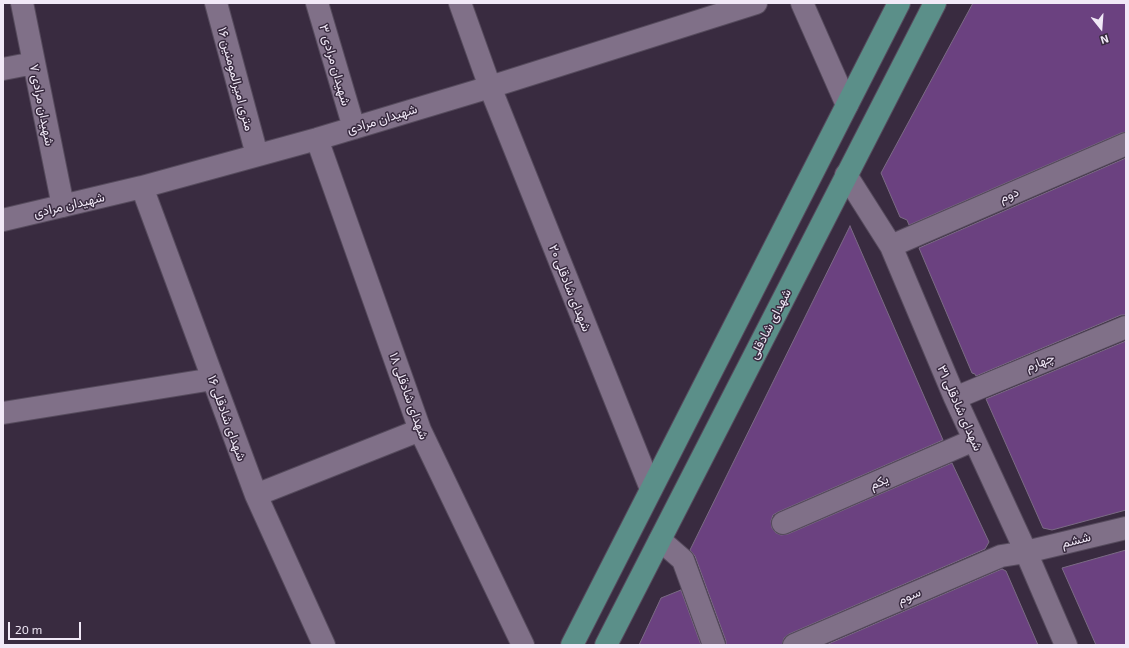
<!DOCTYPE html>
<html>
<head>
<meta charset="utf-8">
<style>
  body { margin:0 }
  #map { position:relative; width:1129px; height:648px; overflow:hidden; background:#392b40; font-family:"Exo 2",sans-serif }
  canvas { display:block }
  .frame { position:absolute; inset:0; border:4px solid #f1e9f7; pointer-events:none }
  .north { position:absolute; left:1081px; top:8px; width:40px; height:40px; -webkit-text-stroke:3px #392b40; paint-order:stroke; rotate:163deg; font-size:11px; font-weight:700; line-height:16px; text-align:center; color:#f1e9f7 }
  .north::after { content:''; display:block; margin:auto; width:14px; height:18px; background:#f1e9f7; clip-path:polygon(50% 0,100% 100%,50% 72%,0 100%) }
  .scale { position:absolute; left:8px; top:622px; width:73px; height:18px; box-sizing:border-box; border:2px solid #f1e9f7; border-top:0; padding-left:5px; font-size:12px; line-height:14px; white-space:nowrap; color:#f1e9f7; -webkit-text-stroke:3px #392b40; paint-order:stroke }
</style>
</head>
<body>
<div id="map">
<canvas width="1129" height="648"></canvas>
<div class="frame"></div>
<div class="north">N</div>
<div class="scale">20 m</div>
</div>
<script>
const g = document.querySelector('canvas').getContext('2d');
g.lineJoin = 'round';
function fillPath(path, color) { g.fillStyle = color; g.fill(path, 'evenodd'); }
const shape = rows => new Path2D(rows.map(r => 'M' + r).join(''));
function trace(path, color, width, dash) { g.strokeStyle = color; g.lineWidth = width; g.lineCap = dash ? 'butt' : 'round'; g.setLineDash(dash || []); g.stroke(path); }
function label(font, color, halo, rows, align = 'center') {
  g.font = font + ' "Exo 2",Vazirmatn,sans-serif'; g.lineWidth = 3; g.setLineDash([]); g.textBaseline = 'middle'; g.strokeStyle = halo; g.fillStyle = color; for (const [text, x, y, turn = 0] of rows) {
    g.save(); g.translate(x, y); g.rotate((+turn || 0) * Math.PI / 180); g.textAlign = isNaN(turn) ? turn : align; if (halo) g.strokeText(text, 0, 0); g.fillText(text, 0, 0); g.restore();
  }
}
const building = shape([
  [973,3,1126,3,1126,132,1121,133,909,225,907,220,900,217,881,173,973,3],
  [1126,158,1126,315,1121,315,976,376,975,374,972,373,919,248,1126,158],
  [850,226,943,440,778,512,773,515,771,521,772,528,776,533,781,535,788,534,952,463,989,542,985,549,789,634,784,638,782,645,726,645,726,641,695,556,690,550,850,226],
  [1126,341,1126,510,1052,530,1043,528,986,399,1126,341],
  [1126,550,1126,645,1096,645,1062,568,1126,550],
  [1002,569,1006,571,1038,645,826,645,1002,569],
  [681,590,701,645,639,645,661,598,681,590]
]);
const minor = shape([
  [22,3,63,206],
  [216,3,257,155],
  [317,3,354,128],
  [460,3,490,87,651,489],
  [802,3,847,105],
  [3,69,34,63],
  [317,139,420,430,523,645],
  [846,175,891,246,955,398,1026,552,1066,645],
  [142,187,256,495,324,645],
  [3,220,142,187,317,139,490,87,756,3],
  [891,246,1126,144],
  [955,398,1126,327],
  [3,413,213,379],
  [256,495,420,430],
  [783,523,974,440],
  [660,540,683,560,714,645],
  [794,645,1001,556,1026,552,1126,528]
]);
const major = shape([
  [572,645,899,3],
  [606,645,935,3]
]);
const streetNames = [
  ["شهیدان مرادی ۳",335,65,74],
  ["۱۶ متری امیرالمومنین",236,79,75],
  ["شهیدان مرادی ۷",42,105,79],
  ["شهیدان مرادی",382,119,-17],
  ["دوم",1009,195,-23],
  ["شهیدان مرادی",69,205,-13],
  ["شهدای شادقلی ۲۰",570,288,68],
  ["شهدای شادقلی",770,324,-63],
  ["چهارم",1040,362,-22],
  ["شهدای شادقلی ۱۸",409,396,70],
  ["شهدای شادقلی ۳۱",960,408,66],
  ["شهدای شادقلی ۱۶",227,418,70],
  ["یکم",879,482,-24],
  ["ششم",1076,540,-14],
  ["سوم",909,596,-23]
];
fillPath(building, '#6b4180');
trace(building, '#7b6b84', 1);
trace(minor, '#564b5d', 24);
trace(major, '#564b5d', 24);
trace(minor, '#807088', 22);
trace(major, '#5b8f89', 22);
label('13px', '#f1e9f7', '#392b40', streetNames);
</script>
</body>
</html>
